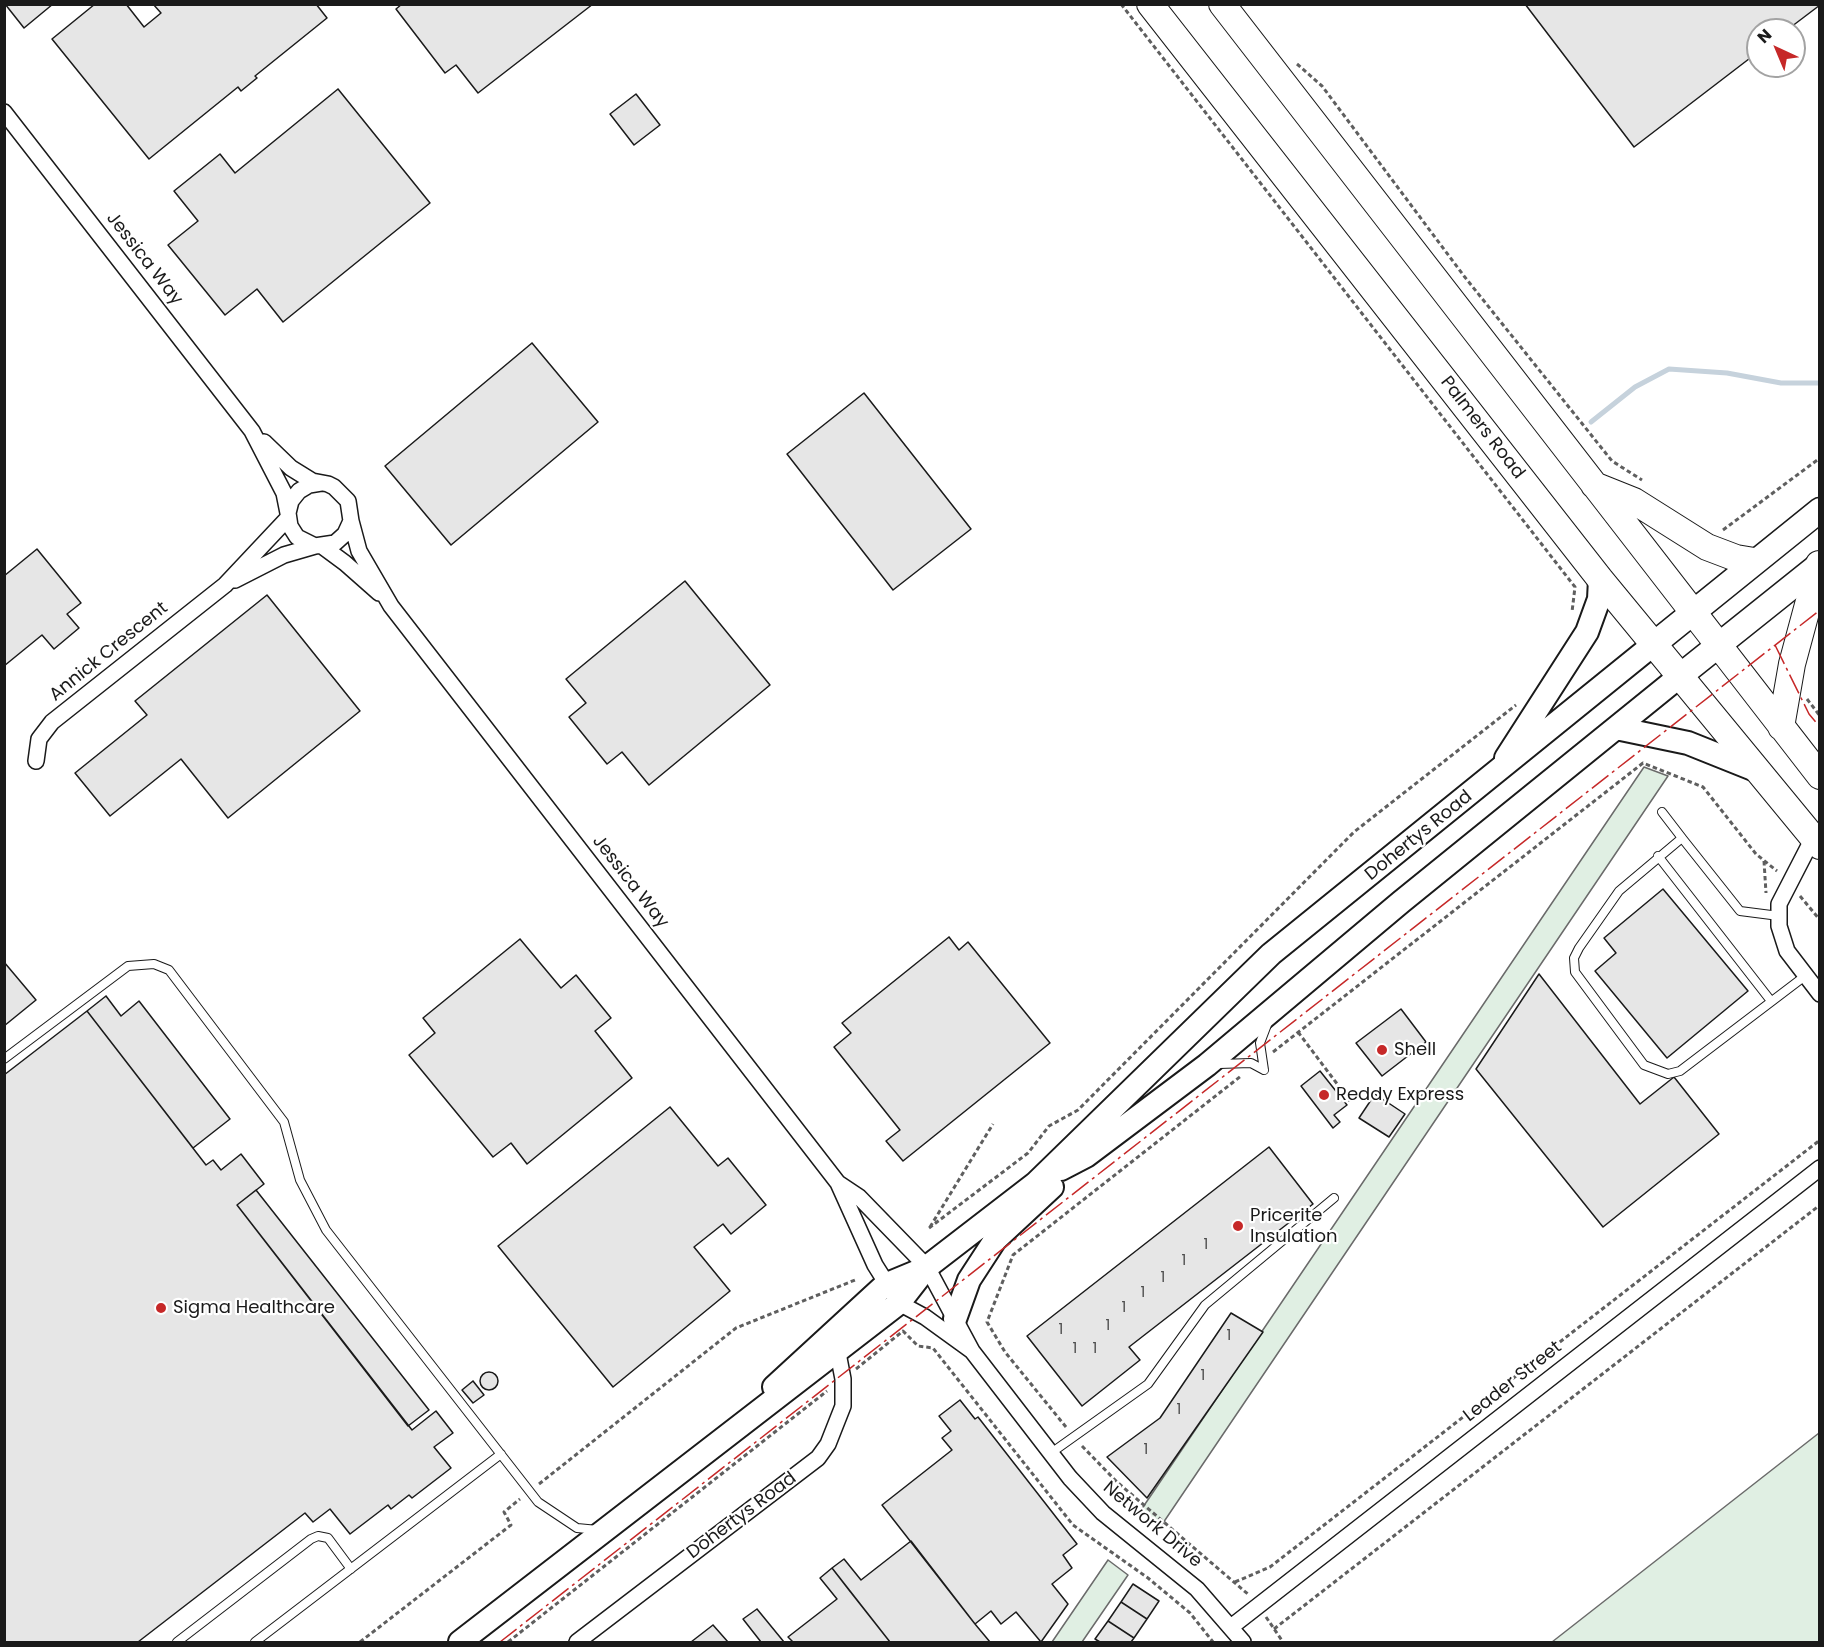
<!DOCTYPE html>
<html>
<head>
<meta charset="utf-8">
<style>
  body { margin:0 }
  #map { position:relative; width:1824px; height:1647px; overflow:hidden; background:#fff; font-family:Poppins,sans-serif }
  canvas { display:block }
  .frame { position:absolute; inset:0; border:6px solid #1a1a1a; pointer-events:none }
  .north { position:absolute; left:1746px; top:18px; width:60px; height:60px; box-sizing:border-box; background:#fff; border:2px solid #a3a3a3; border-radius:50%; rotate:316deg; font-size:16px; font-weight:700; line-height:24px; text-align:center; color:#1a1a1a }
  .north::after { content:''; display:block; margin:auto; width:21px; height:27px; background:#c62828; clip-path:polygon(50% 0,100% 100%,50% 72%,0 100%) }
</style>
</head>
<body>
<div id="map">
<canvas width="1824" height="1647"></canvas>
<div class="frame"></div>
<div class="north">N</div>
</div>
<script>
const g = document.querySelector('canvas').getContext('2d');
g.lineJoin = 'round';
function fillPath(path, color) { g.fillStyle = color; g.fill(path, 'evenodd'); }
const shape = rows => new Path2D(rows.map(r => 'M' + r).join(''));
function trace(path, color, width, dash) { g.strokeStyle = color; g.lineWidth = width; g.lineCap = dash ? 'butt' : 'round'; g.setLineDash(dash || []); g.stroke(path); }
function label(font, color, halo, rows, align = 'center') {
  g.font = font + ' Poppins,sans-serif'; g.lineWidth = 4.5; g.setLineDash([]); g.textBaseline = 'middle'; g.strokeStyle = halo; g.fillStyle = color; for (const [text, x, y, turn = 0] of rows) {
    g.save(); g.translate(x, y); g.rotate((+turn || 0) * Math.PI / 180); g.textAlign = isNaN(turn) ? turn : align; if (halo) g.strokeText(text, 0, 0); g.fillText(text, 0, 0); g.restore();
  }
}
const green = shape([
  [1644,767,1668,776,1161,1526,1141,1510,1644,767],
  [1819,1433,1819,1642,1552,1642,1819,1433],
  [1108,1560,1128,1575,1082,1642,1052,1642,1108,1560]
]);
const stream = shape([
  [1591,422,1635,387,1669,369,1727,373,1781,383,1820,383]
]);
const building = shape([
  [5,4,53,4,24,28,5,4],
  [95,4,126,4,144,27,161,13,153,4,316,4,327,18,255,76,257,78,241,91,238,87,149,159,52,39,95,4],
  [402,4,593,4,478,93,456,65,445,73,396,9,402,4],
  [1525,4,1820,4,1820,5,1787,30,1758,30,1758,52,1634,147,1525,4],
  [338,89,430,203,283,322,257,289,225,315,168,245,198,221,174,191,220,154,235,173,338,89],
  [636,94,660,125,634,145,610,114,636,94],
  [532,343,598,422,451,545,385,466,532,343],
  [864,393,971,529,893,590,787,454,864,393],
  [37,549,81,603,67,614,79,628,54,649,42,635,4,666,4,576,37,549],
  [685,581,770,685,649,785,622,752,607,764,569,717,586,703,566,679,685,581],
  [267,595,360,711,228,818,181,759,110,816,75,773,147,715,135,701,267,595],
  [1663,889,1748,991,1667,1058,1595,971,1616,953,1604,938,1663,889],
  [949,937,959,950,968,942,1050,1043,903,1161,886,1141,900,1130,834,1047,851,1033,842,1023,949,937],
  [520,939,561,988,576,975,611,1018,595,1031,632,1078,527,1164,511,1143,493,1157,409,1055,435,1033,423,1018,520,939],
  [4,962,36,1000,4,1026,4,962],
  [1539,974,1640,1104,1674,1077,1719,1134,1603,1227,1476,1069,1539,974],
  [106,996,121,1016,139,1001,230,1119,193,1148,87,1011,106,996],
  [1401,1009,1426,1042,1382,1076,1356,1043,1401,1009],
  [87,1011,206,1165,213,1160,221,1170,241,1154,264,1184,237,1205,412,1430,436,1411,453,1433,434,1447,451,1468,412,1498,409,1495,391,1509,388,1505,350,1534,330,1509,313,1522,305,1513,138,1642,4,1642,4,1075,87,1011],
  [1320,1071,1347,1105,1334,1115,1340,1122,1333,1128,1301,1086,1320,1071],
  [1375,1094,1405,1114,1389,1137,1359,1118,1375,1094],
  [670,1107,718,1166,728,1158,766,1205,731,1234,723,1224,694,1247,730,1291,613,1387,498,1246,670,1107],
  [1269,1147,1313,1204,1129,1347,1140,1360,1082,1406,1027,1336,1269,1147],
  [256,1190,429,1410,408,1426,237,1205,256,1190],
  [1231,1313,1263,1332,1147,1498,1107,1457,1160,1418,1231,1313],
  '480 1381a9 9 0 1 1 18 0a9 9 0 1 1-18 0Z',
  [473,1381,484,1395,473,1403,462,1390,473,1381],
  [960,1400,975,1419,978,1417,1077,1544,1063,1555,1072,1568,1052,1584,1068,1604,1041,1642,1016,1612,1001,1624,991,1611,975,1624,882,1505,952,1450,942,1438,951,1431,939,1416,960,1400],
  [911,1541,975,1624,990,1642,890,1642,832,1568,844,1559,861,1580,911,1541],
  [832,1568,849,1590,890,1642,793,1642,788,1637,837,1599,820,1578,832,1568],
  [1133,1584,1159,1601,1147,1619,1121,1602,1133,1584],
  [1121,1602,1147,1619,1134,1638,1108,1621,1121,1602],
  [757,1609,784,1642,761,1642,743,1619,757,1609],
  [1108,1621,1134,1638,1131,1642,1100,1642,1095,1639,1108,1621],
  [713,1625,728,1642,691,1642,713,1625]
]);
const path = shape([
  [1121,4,1575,587,1572,612],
  [1297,64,1322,86,1464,276,1612,461,1642,480],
  [1723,530,1820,458],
  [1807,699,1820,716],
  [1764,861,1766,893],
  [1800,896,1820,920],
  [1298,1032,1350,1101],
  [1273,1052,1643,763,1703,787,1756,854,1777,871],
  [930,1227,993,1124],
  [929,1228,1028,1153,1049,1126,1078,1110,1354,832,1516,705],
  [856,1369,903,1331,918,1346,933,1348,1073,1525,1148,1578,1190,1613,1213,1642],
  [1066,1427,1005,1352,987,1322,1013,1255,1241,1076],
  [1082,1446,1117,1482,1249,1595],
  [539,1484,736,1328,855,1280],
  [1235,1582,1270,1567,1820,1140],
  [1266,1617,1283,1642],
  [1274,1629,1820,1205],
  [360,1642,511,1525,504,1512,520,1499],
  [508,1642,827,1391]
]);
const service = shape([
  [1662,812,1682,838],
  [1658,856,1771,1001],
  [1779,916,1740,911,1682,838,1619,891,1579,948,1574,958,1575,972,1644,1065,1668,1074,1680,1071,1805,976],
  [4,1059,128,966,154,964,169,970,284,1122,300,1180,326,1230,538,1502,577,1528,598,1530],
  [1219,1064,1251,1063,1264,1070],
  [1264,1070,1260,1043,1268,1022],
  [1051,1453,1148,1384,1205,1305,1334,1198],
  [177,1642,311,1539,318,1536,328,1538,351,1569],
  [255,1642,501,1454]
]);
const minor = shape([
  [4,112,252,431,284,493,288,513],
  [264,442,291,468,312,481,328,484,334,487,348,501,351,521,345,534,335,543,315,546,297,537,290,526,288,513,291,501,299,491,309,485,321,483],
  [351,521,359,551,391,606,838,1183,875,1265,899,1303,925,1317,972,1351],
  [322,546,345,563,379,593],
  [235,580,284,555,315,546],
  [36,761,39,739,52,722,225,585,288,518],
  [1813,838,1779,904,1779,926,1787,951,1820,994],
  [838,1183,859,1197,927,1267,972,1351,1070,1478,1103,1513,1197,1589,1243,1642],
  [1231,1627,1820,1168],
  [577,1642,818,1458,828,1444,843,1406,843,1379,838,1353]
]);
const secondary = shape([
  [1616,728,1688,743,1758,771],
  [1506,758,1587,632,1599,599,1600,579],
  [1061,1169,1086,1156,1207,1065,1401,902,1680,676],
  [955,1319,969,1280,995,1240,1052,1187],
  [774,1387,885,1285,926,1268],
  [460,1642,899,1303,927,1267,1036,1183,1271,954,1654,644]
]);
const primary = shape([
  [1654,644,1820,510],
  [1680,676,1820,564]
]);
const trunk = shape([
  [1150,4,1600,579,1820,846],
  [1222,4,1820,776],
  [1594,485,1634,501,1707,547,1736,558,1754,561],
  [1781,727,1792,664,1819,564]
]);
const power = shape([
  [1775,645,1809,714,1820,727],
  [500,1642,1820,610]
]);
const markers = [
  [1382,1050,6,"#c62828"],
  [1324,1095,6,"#c62828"],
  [1238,1226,6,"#c62828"],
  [161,1308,6,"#c62828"]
];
const numberNames = [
  ["1",1206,1245],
  ["1",1184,1261],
  ["1",1163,1278],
  ["1",1143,1293],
  ["1",1124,1308],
  ["1",1108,1326],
  ["1",1061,1330],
  ["1",1229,1336],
  ["1",1075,1349],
  ["1",1095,1349],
  ["1",1203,1376],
  ["1",1179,1410],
  ["1",1146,1450]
];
const streetNames = [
  ["Jessica Way",144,259,52],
  ["Palmers Road",1482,428,52],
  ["Annick Crescent",109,652,-39],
  ["Dohertys Road",1419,836,-39],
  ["Jessica Way",630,882,52],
  ["Leader Street",1513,1382,-38],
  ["Dohertys Road",742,1516,-37],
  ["Network Drive",1152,1525,40]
];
const poiNames = [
  ["Shell",1394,1050],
  ["Reddy Express",1336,1095],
  ["Pricerite",1250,1216],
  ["Insulation",1250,1237],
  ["Sigma Healthcare",173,1308]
];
fillPath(green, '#e0efe3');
trace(green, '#6a6a6a', 1.5);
trace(stream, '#c6d2dc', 5);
fillPath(building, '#e6e6e6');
trace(building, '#1a1a1a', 1.5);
trace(service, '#1a1a1a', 10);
trace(minor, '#1a1a1a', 18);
trace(secondary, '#1a1a1a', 26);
trace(primary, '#1a1a1a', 27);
trace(trunk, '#1a1a1a', 28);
trace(path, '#5f5f5f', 3, [4.5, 3]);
trace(service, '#fff', 8);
trace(minor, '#fff', 15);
trace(secondary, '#fff', 22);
trace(primary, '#fff', 24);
trace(trunk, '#fff', 26);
trace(power, '#c62828', 1.5, [21, 4.5, 3, 4.5]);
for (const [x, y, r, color] of markers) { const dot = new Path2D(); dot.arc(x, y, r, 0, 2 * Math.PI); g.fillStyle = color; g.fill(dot); trace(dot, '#fff', 2); }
label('15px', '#4d4d4d', null, numberNames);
label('18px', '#1a1a1a', '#fff', streetNames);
label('18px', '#1a1a1a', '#fff', poiNames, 'left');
</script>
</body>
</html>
